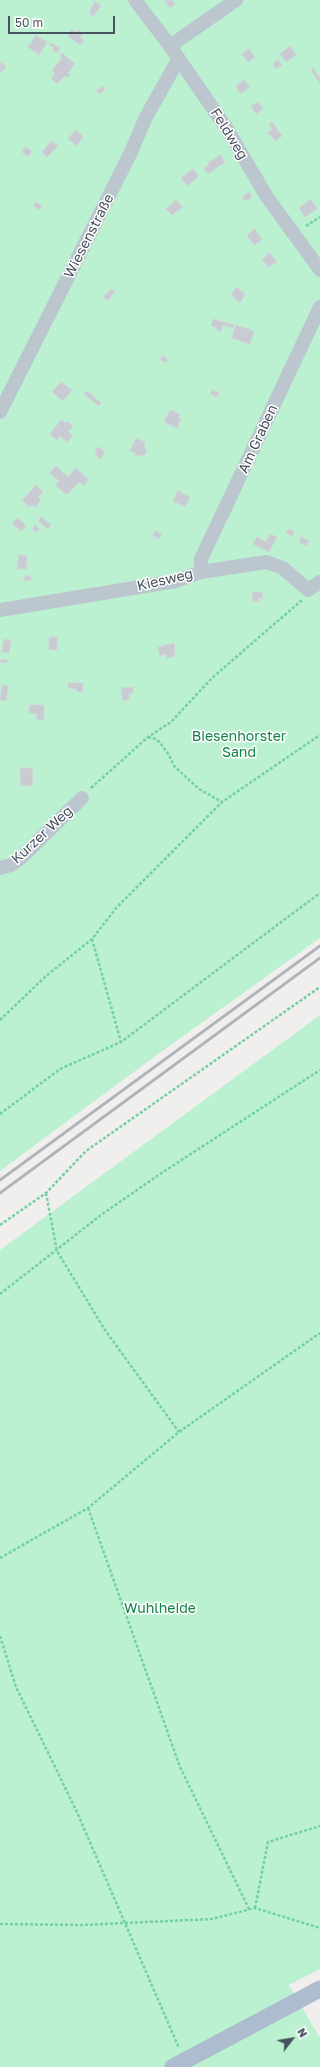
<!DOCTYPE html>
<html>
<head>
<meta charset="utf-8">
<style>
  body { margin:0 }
  #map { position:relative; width:320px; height:2067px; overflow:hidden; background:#f1eeee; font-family:"Golos Text",sans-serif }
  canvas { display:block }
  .north { position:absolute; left:272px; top:2019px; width:40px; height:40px; -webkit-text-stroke:3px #fff; paint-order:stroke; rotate:59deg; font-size:11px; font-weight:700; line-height:16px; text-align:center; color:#46525d }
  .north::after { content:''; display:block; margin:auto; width:14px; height:18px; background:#46525d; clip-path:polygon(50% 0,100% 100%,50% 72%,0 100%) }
  .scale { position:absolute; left:8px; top:16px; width:107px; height:18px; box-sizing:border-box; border:2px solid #46525d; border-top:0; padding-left:5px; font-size:12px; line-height:14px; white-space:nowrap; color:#46525d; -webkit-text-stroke:3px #fff; paint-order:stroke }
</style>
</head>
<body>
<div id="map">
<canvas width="320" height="2067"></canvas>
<div class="north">N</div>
<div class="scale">50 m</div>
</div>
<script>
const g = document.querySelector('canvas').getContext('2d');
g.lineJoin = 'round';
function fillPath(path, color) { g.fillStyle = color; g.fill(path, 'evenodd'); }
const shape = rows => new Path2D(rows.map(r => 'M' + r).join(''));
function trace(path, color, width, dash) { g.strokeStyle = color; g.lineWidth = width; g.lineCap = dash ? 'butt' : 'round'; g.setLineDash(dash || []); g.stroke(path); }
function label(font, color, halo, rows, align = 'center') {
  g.font = font + ' "Golos Text",sans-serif'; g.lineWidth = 3; g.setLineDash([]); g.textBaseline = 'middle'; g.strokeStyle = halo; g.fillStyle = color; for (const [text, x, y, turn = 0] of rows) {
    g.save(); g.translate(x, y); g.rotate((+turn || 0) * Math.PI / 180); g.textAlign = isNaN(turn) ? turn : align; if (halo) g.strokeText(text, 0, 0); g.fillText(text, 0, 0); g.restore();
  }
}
const green = shape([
  [0,0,320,0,320,938,154,1057,0,1171],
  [320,1015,320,1969,289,1985,320,2038,320,2067,0,2067,0,1250]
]);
const building = shape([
  [172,0,175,4,170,8,164,1,172,0],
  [95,1,101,6,93,16,89,13,95,1],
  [71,29,76,33,78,30,83,34,80,37,84,41,80,45,68,36,71,29],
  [36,35,47,42,39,55,28,47,36,35],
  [50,43,60,48,57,53,52,50,54,48,49,45,50,43],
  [290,46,296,55,286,62,280,54,290,46],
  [249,49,255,57,248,62,242,54,249,49],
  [62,53,75,64,68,73,70,75,67,78,65,76,57,84,51,78,55,73,52,70,62,58,60,56,62,53],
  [278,60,282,65,276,69,273,64,278,60],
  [0,62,6,66,0,74,0,62],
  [313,68,320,78,320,84,311,70,313,68],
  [244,80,250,87,240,94,236,86,244,80],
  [102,86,105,89,100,94,96,91,102,86],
  [258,102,263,109,256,114,251,106,258,102],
  [272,122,282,136,275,141,270,134,269,135,267,133,272,129,269,124,272,122],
  [75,130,83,136,77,146,68,139,75,130],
  [51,141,58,146,47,157,42,152,51,141],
  [26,147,32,152,27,157,22,152,26,147],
  [220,155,225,162,208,174,204,168,209,165,208,163,220,155],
  [193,169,199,176,187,186,181,178,193,169],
  [249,192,252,197,245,201,242,197,249,192],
  [311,199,317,209,305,217,299,208,311,199],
  [176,200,183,207,172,215,166,209,176,200],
  [36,202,42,206,38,210,33,205,36,202],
  [255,229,262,240,254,245,247,235,255,229],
  [270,253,277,262,268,267,262,259,270,253],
  [237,287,245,294,240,303,231,295,237,287],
  [111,289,115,292,107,301,103,297,111,289],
  [213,319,234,325,233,328,223,325,221,332,217,330,217,328,211,326,213,319],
  [236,325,254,331,250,344,232,338,236,325],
  [163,356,168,360,165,363,160,359,163,356],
  [61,382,72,390,63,401,52,392,61,382],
  [212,390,219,393,217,397,210,394,212,390],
  [87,391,101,403,99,406,84,394,87,391],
  [170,410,180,414,178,418,181,419,177,428,164,422,170,410],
  [61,420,65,423,67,421,73,426,68,432,73,436,67,442,60,436,57,440,50,434,61,420],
  [136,438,145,442,144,448,147,450,144,456,135,455,136,453,130,451,136,438],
  [99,447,105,452,100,459,95,454,97,452,94,450,99,447],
  [56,466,68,477,76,468,88,479,86,483,84,486,79,482,67,495,55,485,59,481,49,473,56,466],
  [36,485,43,492,38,497,41,500,35,507,32,505,30,507,22,501,36,485],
  [178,491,190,497,185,507,173,501,178,491],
  [41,517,51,525,48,529,38,521,41,517],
  [17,518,26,525,22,531,12,524,17,518],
  [35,525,39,528,37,532,32,529,35,525],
  [289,529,295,532,292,536,286,533,289,529],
  [155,531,162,534,159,539,153,536,155,531],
  [270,534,277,537,269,552,253,544,257,537,266,542,270,534],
  [302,537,309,541,306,546,299,542,302,537],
  [19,555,27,556,26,569,17,569,19,555],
  [25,576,31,576,31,580,24,581,25,576],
  [252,592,262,592,263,598,259,598,259,602,253,602,252,592],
  [49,637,57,637,57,650,49,650,49,637],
  [4,639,11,640,9,653,2,652,4,639],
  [174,643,175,656,167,658,166,654,160,656,158,647,174,643],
  [1,659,8,660,7,663,0,662,1,659],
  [68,683,83,683,83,692,77,692,77,689,68,688,68,683],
  [2,685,8,686,6,701,0,700,2,685],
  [133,687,133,693,129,694,129,700,123,701,121,688,133,687],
  [29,705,44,705,44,720,37,720,37,714,29,713,29,705],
  [20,768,32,768,33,785,21,786,20,768]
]);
const path = shape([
  [306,226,320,217],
  [148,737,156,739,161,744,169,755,174,766,199,789,222,802],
  [91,788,148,737,171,722,212,678,302,600],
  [92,939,121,1042],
  [0,1020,46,976,92,939,117,907,222,802,320,735],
  [0,1114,60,1069,121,1042,320,893],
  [46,1193,57,1251,105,1330,179,1432],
  [0,1225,46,1193,86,1151,320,987],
  [0,1294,101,1215,160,1174,320,1070],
  [88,1508,180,1767,249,1909],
  [0,1558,88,1508,179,1432,320,1333],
  [0,1636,16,1687,76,1810,179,2048],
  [255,1908,268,1842,320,1826],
  [0,1924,82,1925,212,1919,255,1908,320,1928]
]);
const minor = shape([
  [135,0,170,46,227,129,267,197,320,270],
  [170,46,236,0],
  [0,412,131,152,146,117,178,60],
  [201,572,201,559,320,307],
  [0,610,176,581,201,572,266,562,283,568,308,590,320,582],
  [0,868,11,865,22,857,82,798]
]);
const major = shape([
  [173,2067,320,1989]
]);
const rail = shape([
  [0,1180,320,946],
  [0,1193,320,958]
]);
const streetNames = [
  ["Feldweg",229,134,58],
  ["Wiesenstraße",89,236,-63],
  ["Am Graben",258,439,-65],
  ["Kiesweg",165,580,-13],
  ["Kurzer Weg",42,835,-43]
];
const parkNames = [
  ["Biesenhorster",239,737],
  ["Sand",239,753],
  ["Wuhlheide",160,1609]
];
fillPath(green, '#bbf1d0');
fillPath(building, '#c8cbd1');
trace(building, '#d2d4da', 1);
trace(path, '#72d0a3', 2.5, [3, 2]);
trace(minor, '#bcc6ce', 14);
trace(major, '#adbdcf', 17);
trace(rail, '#b0b4b9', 3);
label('14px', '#46525d', '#fff', streetNames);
label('14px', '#13814c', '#fff', parkNames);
</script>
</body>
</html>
